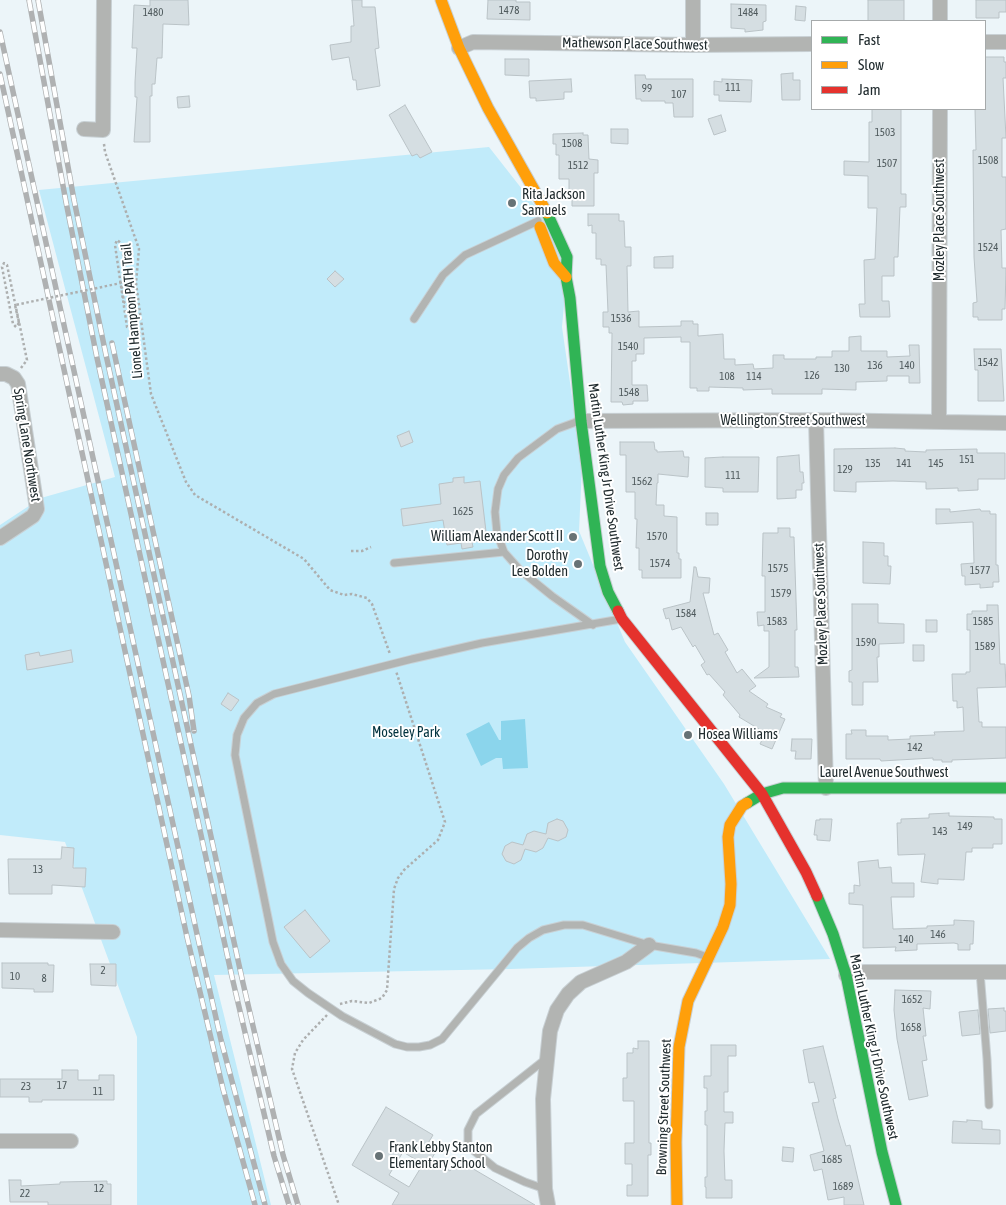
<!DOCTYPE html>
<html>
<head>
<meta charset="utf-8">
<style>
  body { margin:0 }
  #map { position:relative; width:1006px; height:1205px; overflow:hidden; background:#ecf5f9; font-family:"Asap Condensed",sans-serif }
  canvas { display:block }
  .legend { position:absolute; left:811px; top:20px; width:175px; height:90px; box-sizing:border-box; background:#fff; border:1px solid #a6aaab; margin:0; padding:6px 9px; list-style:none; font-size:15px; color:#202b2e }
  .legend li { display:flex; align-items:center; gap:10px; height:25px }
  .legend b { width:25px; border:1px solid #a6aaab }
</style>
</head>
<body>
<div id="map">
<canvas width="1006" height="1205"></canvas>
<ul class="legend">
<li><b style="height:6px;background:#30b455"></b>Fast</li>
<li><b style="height:6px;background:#ff9f0a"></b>Slow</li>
<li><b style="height:6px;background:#e5322d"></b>Jam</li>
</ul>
</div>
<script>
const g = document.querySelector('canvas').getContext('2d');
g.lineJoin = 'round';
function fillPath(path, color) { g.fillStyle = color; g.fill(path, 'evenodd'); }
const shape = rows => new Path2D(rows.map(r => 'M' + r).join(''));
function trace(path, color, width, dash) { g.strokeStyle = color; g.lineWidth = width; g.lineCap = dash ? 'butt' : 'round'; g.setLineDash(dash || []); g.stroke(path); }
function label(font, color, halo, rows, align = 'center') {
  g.font = font + ' "Asap Condensed",sans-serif'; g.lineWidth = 4; g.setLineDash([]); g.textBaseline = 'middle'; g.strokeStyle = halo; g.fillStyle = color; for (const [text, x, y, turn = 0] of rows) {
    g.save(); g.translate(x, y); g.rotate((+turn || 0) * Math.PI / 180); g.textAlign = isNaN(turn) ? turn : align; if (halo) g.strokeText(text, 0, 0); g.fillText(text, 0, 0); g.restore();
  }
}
const green = shape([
  [489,147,569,249,562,327,582,466,579,531,625,642,724,784,830,959,510,969,214,975,271,1205,137,1205,137,1037,65,842,0,835,0,525,41,498,115,477,39,190]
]);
const water = shape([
  [525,719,528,768,503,769,502,758,496,758,481,766,466,734,489,722,499,740,501,740,501,721]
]);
const building = shape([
  [150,0,188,0,189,25,163,24,162,58,157,58,155,84,152,84,152,96,150,96,150,142,134,142,137,97,135,97,135,82,137,48,132,48,134,5,150,6,150,0],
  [352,0,362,0,362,7,375,7,379,48,375,49,380,86,357,90,356,80,353,80,349,57,332,60,330,45,351,42,351,26,354,26,352,0],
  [488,0,516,0,516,2,530,2,530,20,487,19,488,0],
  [868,0,904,0,904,21,868,21,868,0],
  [976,0,1006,0,1006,12,999,12,999,18,976,18,976,0],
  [731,4,766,5,766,21,763,22,763,30,745,32,745,29,731,28,731,4],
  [796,6,806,7,805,21,795,20,796,6],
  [985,57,1004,57,1004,62,1006,62,1006,78,1003,78,1006,138,1002,138,1002,177,1006,177,1006,229,1001,230,1002,268,1006,268,1005,309,1002,309,1002,320,978,320,978,317,973,317,973,303,977,302,974,257,973,150,976,150,975,109,985,109,985,57],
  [505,59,529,59,529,76,505,75,505,59],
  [793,73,793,80,800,80,800,100,782,100,781,74,793,73],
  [635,75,645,75,646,79,693,79,693,117,674,117,673,103,665,103,665,101,641,101,641,99,636,99,635,75],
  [571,79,572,92,564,92,564,99,536,101,536,98,530,98,529,81,571,79],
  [722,79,752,80,751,102,719,101,719,95,714,95,714,81,722,82,722,79],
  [189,96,190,107,178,108,177,97,189,96],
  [405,105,432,152,420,158,417,154,412,156,389,115,405,105],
  [872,109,901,109,901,194,906,194,906,207,900,207,898,257,894,257,894,276,882,276,882,301,889,301,890,317,860,317,859,304,865,304,864,260,875,259,877,208,868,208,868,176,844,175,844,161,869,162,869,122,872,122,872,109],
  [721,115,726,131,714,135,708,119,721,115],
  [611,129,628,129,628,144,611,143,611,129],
  [583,133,583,135,588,135,589,159,598,160,598,173,594,173,594,206,572,206,572,197,569,197,569,179,559,179,559,155,556,155,556,144,553,144,553,134,583,133],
  [588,214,619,214,619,221,624,221,625,247,631,247,631,266,627,266,628,312,639,311,639,327,681,326,681,321,693,321,693,324,698,324,698,336,723,334,724,359,735,359,735,365,753,364,754,369,773,368,773,355,784,355,784,359,816,359,816,357,832,357,832,351,849,351,849,337,861,336,861,351,887,351,887,357,910,356,909,345,919,345,920,383,909,383,909,376,887,376,887,381,856,382,856,390,822,389,822,394,772,394,772,389,743,390,743,388,709,387,709,391,697,391,697,388,690,388,690,342,681,342,681,337,644,338,644,354,636,354,636,361,632,361,632,385,647,385,648,401,633,401,633,404,623,405,622,402,611,402,612,333,609,333,609,327,603,327,603,312,608,312,606,265,601,265,601,259,596,259,596,233,592,233,592,225,588,226,588,214],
  [673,256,673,268,654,268,654,257,673,256],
  [335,271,344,279,335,287,327,279,335,271],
  [974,349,1001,349,1004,401,978,401,978,370,975,370,974,349],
  [409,431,413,442,401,447,397,436,409,431],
  [620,442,654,442,655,450,657,450,657,452,683,451,684,457,689,457,688,477,658,474,658,483,657,483,656,505,664,505,664,516,677,517,677,553,679,553,679,559,681,559,681,578,642,578,642,570,639,570,639,548,636,548,637,519,635,519,635,492,626,492,626,455,620,455,620,442],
  [895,448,905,449,905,451,926,452,926,450,977,449,977,453,1005,453,1005,479,978,479,978,490,958,491,958,488,926,489,926,482,893,481,856,482,856,492,834,491,834,449,895,448],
  [799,455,800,472,803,472,804,483,802,483,802,490,796,490,796,498,777,499,777,457,799,455],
  [723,457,759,457,758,492,723,492,723,488,705,487,705,458,723,457],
  [464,477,464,483,480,481,487,540,472,542,473,547,462,549,461,543,447,545,443,520,403,526,401,509,441,504,439,484,453,482,453,478,464,477],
  [936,509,950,509,950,512,980,509,981,511,990,511,990,514,996,514,996,565,998,565,999,582,993,582,993,587,980,588,980,584,965,585,965,576,962,576,961,564,974,563,973,522,936,524,936,509],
  [706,513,718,513,718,525,706,525,706,513],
  [778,528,790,528,790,537,794,537,797,630,795,630,795,667,798,667,799,677,754,678,769,667,769,631,764,631,764,625,758,626,757,612,765,612,765,576,762,576,763,533,778,533,778,528],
  [863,542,884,543,884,556,888,556,888,566,891,566,890,584,863,583,863,542],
  [694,567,696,567,698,577,710,578,709,593,703,593,714,635,718,633,728,650,725,652,737,673,742,669,756,686,749,691,768,704,766,707,782,714,780,717,785,719,772,749,760,744,762,740,756,737,759,729,739,717,740,715,723,695,725,692,709,674,707,675,701,665,705,662,695,645,693,647,681,627,672,630,669,618,666,619,663,609,690,602,694,567],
  [852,604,878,604,878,623,904,624,904,643,879,644,879,657,877,657,878,682,863,682,863,705,852,705,852,682,849,682,849,671,852,670,852,604],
  [987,605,998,605,1000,664,1005,664,1006,687,977,688,979,722,982,722,982,727,1006,727,1006,758,952,760,952,762,942,762,942,760,933,760,933,758,881,761,880,759,846,759,846,734,852,734,851,730,866,730,866,736,888,736,888,740,910,739,910,736,935,735,934,732,964,731,963,707,957,708,957,701,953,701,952,674,966,674,966,672,970,672,970,630,967,630,967,614,972,614,972,611,987,611,987,605],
  [926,620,937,620,937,632,926,632,926,620],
  [913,645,924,645,924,661,913,661,913,645],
  [71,650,73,662,27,670,25,655,39,652,40,656,71,650],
  [228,693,239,700,231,711,221,704,228,693],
  [792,739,812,739,811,759,795,759,796,751,791,751,792,739],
  [949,813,949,816,994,817,994,819,1002,819,1002,844,993,844,993,848,972,848,972,852,966,852,964,880,938,879,938,884,921,882,925,854,898,855,897,823,901,823,901,819,929,818,929,814,949,813],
  [557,819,563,821,568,830,566,837,558,841,548,838,543,848,536,852,525,849,521,860,514,864,506,861,502,854,505,846,512,842,523,845,527,834,534,831,546,834,548,823,557,819],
  [820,819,832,819,830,841,817,840,817,835,814,835,816,820,820,820,820,819],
  [62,847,74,848,73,868,86,868,85,887,52,885,52,894,9,894,8,859,61,859,62,847],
  [878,860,879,868,891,867,892,883,914,883,914,897,891,897,893,929,927,928,927,926,954,925,954,920,974,921,973,944,970,944,970,950,958,950,958,944,954,943,917,944,917,950,895,951,896,947,863,948,863,905,849,904,849,893,854,893,854,885,860,886,858,862,878,860],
  [305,910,330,941,310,958,284,927,305,910],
  [2,963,48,963,48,965,54,965,53,992,34,992,34,989,2,988,2,963],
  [90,964,116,964,116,986,91,985,90,964],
  [895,990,931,991,930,1009,923,1008,926,1036,923,1036,927,1060,922,1061,928,1096,909,1100,897,1039,894,1010,895,990],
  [1004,1008,1004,1011,1006,1011,1006,1031,990,1033,988,1009,1004,1008],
  [978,1010,980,1034,962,1036,959,1012,978,1010],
  [638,1041,649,1041,649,1143,651,1143,651,1155,648,1155,648,1196,627,1196,627,1185,632,1185,632,1164,625,1164,625,1143,634,1143,634,1101,623,1101,623,1078,627,1078,627,1053,633,1053,633,1048,638,1049,638,1041],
  [711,1045,736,1045,736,1056,728,1056,728,1092,724,1092,724,1112,733,1112,733,1123,725,1123,724,1151,725,1180,732,1180,732,1198,706,1198,706,1187,705,1187,705,1177,707,1177,707,1125,705,1125,705,1111,707,1111,707,1088,704,1088,704,1076,711,1076,711,1045],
  [823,1046,836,1098,833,1099,838,1119,846,1146,850,1145,864,1205,844,1205,844,1197,828,1200,822,1169,814,1171,810,1155,824,1151,812,1103,819,1102,814,1082,809,1083,803,1050,823,1046],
  [62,1070,78,1070,78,1080,99,1080,99,1075,114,1075,114,1100,42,1100,42,1102,29,1102,29,1097,0,1097,0,1079,62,1079,62,1070],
  [386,1107,433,1135,427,1145,436,1151,431,1160,450,1171,458,1160,535,1205,392,1205,399,1193,352,1165,386,1107],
  [403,1152,423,1164,409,1187,389,1175,403,1152],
  [967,1120,982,1121,982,1129,1000,1130,1000,1144,952,1143,953,1121,967,1122,967,1120],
  [783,1147,794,1148,793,1162,782,1161,783,1147],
  [9,1180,21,1180,21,1186,60,1184,60,1182,107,1181,107,1184,111,1184,111,1205,48,1205,48,1202,10,1202,9,1180]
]);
const path = shape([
  [104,144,105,152,139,249,136,283,151,394,186,482,195,495,304,559,330,590,344,595,352,594,367,598,372,604,390,654],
  [128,305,131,300,121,243,117,240,115,245,127,327,135,333,142,333],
  [19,323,16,327,13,324,2,267,4,263,7,265,27,360,21,368],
  [351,551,362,551,371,547],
  [340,1004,352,1001,369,1003,382,998,387,990,394,889,398,878,404,870,438,840,445,822,396,671],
  [327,1015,303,1040,295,1053,292,1069,339,1205]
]);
const lane = shape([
  [414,319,443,275,465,255,538,221],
  [579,421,557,429,518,458,504,475,498,489,495,512,497,533,504,552,520,570,552,596,593,625],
  [394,563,504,552],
  [621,619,482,643,412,659,274,694,257,703,244,718,237,735,235,755,273,942,281,964,293,981,308,993,342,1016,395,1044,407,1047,419,1047,430,1045,442,1039,517,948,529,938,543,930,564,925,583,925,649,945,696,953,707,957],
  [980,972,987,1059,989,1105],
  [545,1189,525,1182,495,1168,468,1146,468,1130,476,1114,547,1058]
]);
const street = shape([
  [940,21,940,0],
  [985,42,1006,42],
  [693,45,693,0],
  [459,48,473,42,693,45,812,44],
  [84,129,103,130,104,0],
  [0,374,6,374,14,378,18,384,37,509,33,516,0,538],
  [816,420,826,788],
  [581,421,816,420,1006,423],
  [939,421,940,109],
  [0,930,113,932],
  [846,975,865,972,1006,972],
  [0,1141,71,1141],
  [548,1205,545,1189,543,1099,550,1031,557,1010,568,994,581,982,626,962,649,945]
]);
const fast = shape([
  [547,213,567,257,566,277,570,298,581,421,600,566,608,592,618,611],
  [747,803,762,794,783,788,1006,788],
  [817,896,833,934,846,975,882,1152,896,1205]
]);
const slow = shape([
  [441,0,459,48,488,108,547,213],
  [540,227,554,263,566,277],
  [677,1205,676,1142,679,1047,688,1001,723,927,730,905,731,884,728,837,730,825,742,806,747,803]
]);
const jam = shape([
  [618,611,622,619,762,794,806,872,817,896]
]);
const rail = shape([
  [29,0,66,202,97,358,232,977,274,1156,289,1205],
  [38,0,74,200,106,355,243,983,283,1155,298,1205],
  [0,32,197,934,221,1040,265,1205],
  [0,74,187,937,223,1089,255,1205],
  [112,343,189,696,194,731]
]);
const pathBridge = shape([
  [19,323,15,305,121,283,124,302,128,305]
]);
const markers = [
  [512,203,5,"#677275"],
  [573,537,5,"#677275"],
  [578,564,5,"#677275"],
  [688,735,5,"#677275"],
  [379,1156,5,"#677275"]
];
const numberNames = [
  ["1478",509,11],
  ["1480",153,13],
  ["1484",748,13],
  ["111",733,88],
  ["99",647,89],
  ["107",679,95],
  ["1503",885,133],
  ["1508",572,144],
  ["1508",988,161],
  ["1507",887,164],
  ["1512",578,166],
  ["1524",988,248],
  ["1536",621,319],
  ["1540",628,347],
  ["1542",988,363],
  ["136",875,366],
  ["140",907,366],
  ["130",842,369],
  ["126",812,376],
  ["108",727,377],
  ["114",754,377],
  ["1548",629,393],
  ["151",967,460],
  ["135",873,464],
  ["141",904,464],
  ["145",936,464],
  ["129",845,470],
  ["111",733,476],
  ["1562",642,482],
  ["1625",463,512],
  ["1570",657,537],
  ["1574",660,564],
  ["1575",778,569],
  ["1577",980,571],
  ["1579",781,594],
  ["1584",686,614],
  ["1583",777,622],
  ["1585",983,622],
  ["1590",866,643],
  ["1589",985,647],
  ["142",915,748],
  ["149",965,827],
  ["143",940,832],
  ["13",38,870],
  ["146",938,935],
  ["140",906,940],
  ["2",103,971],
  ["10",15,977],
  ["8",44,979],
  ["1652",912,1000],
  ["1658",911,1028],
  ["17",62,1086],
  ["23",26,1087],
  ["11",98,1092],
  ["1685",832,1160],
  ["1689",843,1187],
  ["12",99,1189],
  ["22",25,1194]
];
const streetNames = [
  ["Mathewson Place Southwest",635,44,1],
  ["Mozley Place Southwest",940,220,-90],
  ["Lionel Hampton PATH Trail",132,311,-95],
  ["Wellington Street Southwest",793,421],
  ["Spring Lane Northwest",27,445,81],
  ["Martin Luther King Jr Drive Southwest",606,477,82],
  ["Mozley Place Southwest",821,604,-92],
  ["Laurel Avenue Southwest",884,773],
  ["Martin Luther King Jr Drive Southwest",874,1047,78],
  ["Browning Street Southwest",664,1107,-88]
];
const poiNames = [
  ["Rita Jackson",522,195],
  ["Samuels",522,211],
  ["William Alexander Scott II",563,537,"right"],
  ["Dorothy",568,556,"right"],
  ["Lee Bolden",568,572,"right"],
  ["Hosea Williams",698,735],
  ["Frank Lebby Stanton",389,1148],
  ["Elementary School",389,1164]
];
const parkNames = [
  ["Moseley Park",406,733]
];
fillPath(green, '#c1ebfa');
fillPath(water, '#8bd5ec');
fillPath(building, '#d5dee2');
trace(building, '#bac3c7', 1);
trace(lane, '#c8d0d4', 9);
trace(street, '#c8d0d4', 16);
trace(fast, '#c8d0d4', 13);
trace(slow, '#c8d0d4', 13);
trace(jam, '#c8d0d4', 13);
trace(path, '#adafaf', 2.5, [2.5, 2.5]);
trace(lane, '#b2b4b2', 7);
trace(street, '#b2b4b2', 14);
trace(fast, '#30b455', 11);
trace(slow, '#ff9f0a', 11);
trace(jam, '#e5322d', 11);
trace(rail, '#afb1b2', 5.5);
trace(rail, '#fff', 4, [11]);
trace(pathBridge, '#adafaf', 2.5, [2.5, 2.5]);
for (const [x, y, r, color] of markers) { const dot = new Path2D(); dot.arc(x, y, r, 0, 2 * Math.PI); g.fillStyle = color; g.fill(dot); trace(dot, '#fff', 2); }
label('11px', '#4e595c', null, numberNames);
label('14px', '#202b2e', '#fff', streetNames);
label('14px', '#202b2e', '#fff', poiNames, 'left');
label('14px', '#00323e', '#fff', parkNames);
</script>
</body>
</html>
